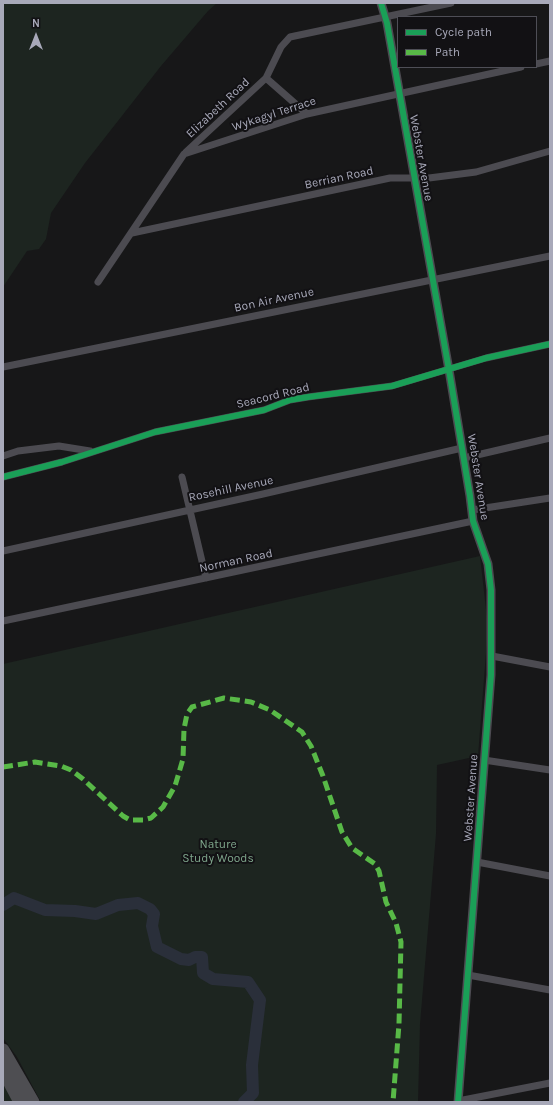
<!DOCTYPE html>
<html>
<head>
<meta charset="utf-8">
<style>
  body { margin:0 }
  #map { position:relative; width:553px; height:1105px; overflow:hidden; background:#171718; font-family:Karla,sans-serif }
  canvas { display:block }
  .frame { position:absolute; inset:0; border:4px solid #a8a9b9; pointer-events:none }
  .legend { position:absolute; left:397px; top:16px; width:140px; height:52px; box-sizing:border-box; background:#121114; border:1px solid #4e4e56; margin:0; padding:5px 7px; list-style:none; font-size:12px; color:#a8a9b9 }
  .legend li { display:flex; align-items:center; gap:8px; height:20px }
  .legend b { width:20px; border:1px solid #4e4e56 }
  .north { position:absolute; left:16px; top:16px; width:40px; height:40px; -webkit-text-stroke:3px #121114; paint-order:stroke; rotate:0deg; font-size:11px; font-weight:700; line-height:16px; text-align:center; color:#a8a9b9 }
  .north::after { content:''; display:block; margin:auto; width:14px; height:18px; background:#a8a9b9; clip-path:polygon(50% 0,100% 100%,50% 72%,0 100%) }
</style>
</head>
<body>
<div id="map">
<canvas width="553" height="1105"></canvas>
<div class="frame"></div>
<ul class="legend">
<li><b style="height:5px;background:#1a9f57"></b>Cycle path</li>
<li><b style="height:5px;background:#58b947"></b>Path</li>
</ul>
<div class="north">N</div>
</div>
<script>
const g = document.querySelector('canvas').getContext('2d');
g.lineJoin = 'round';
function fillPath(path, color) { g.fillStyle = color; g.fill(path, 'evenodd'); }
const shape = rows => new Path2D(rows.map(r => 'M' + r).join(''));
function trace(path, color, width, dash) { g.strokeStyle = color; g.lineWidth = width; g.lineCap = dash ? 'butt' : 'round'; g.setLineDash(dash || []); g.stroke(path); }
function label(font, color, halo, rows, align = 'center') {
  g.font = font + ' Karla,sans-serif'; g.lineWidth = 4; g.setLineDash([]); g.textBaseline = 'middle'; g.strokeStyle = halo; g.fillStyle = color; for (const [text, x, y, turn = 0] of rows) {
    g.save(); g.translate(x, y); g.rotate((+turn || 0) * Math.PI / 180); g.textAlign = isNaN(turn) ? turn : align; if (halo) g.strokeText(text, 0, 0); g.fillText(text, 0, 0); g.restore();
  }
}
const green = shape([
  [3,3,217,3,208,11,161,66,85,163,51,213,46,239,39,249,27,251,3,287],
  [480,556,488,627,478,756,437,765,436,834,420,1024,418,1102,41,1102,17,1057,3,1038,3,664],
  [3,1083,14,1102,3,1102]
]);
const river = shape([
  [3,905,14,898,45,910,75,911,96,914,118,905,138,903,150,909,154,914,152,926,157,947,181,959,189,960,195,957,202,957,203,973,213,979,248,982,260,1000,252,1065,253,1093,244,1102]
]);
const minor = shape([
  [536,64,550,61],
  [266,78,307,114],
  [186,152,266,78,281,47,290,37,451,3],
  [132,233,390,178,429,178,476,172,550,151],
  [98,282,184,154,307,114,521,67],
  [3,367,550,256],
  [3,456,18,451,59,446,90,451],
  [464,458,550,438],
  [3,477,62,462,155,432,264,410,290,400,308,397,392,386,486,358,550,344],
  [182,477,206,578],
  [472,510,550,498],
  [3,551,263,494,462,448],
  [3,621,473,521],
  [492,656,550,667],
  [484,760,550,770],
  [477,862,550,876],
  [468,975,550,990],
  [458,1101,550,1083]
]);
const tertiary = shape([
  [381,3,387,23,449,370,470,496,473,521,488,564,491,590,491,675,458,1102]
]);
const motorway = shape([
  [3,1050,33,1102],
  [3,1070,20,1102]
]);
const quiet = shape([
  [3,767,35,762,61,766,71,770,83,779,123,816,130,820,143,820,151,818,163,807,175,786,183,759,184,729,187,714,192,707,224,698,251,702,270,710,302,732,311,746,323,776,342,832,352,848,375,864,379,871,386,902,396,923,401,942,399,1024,393,1102]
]);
const cycleway = shape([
  [381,3,387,23,449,370,470,496,473,521,488,564,491,590,491,675,458,1102],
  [3,477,62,462,155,432,264,410,290,400,308,397,392,386,486,358,550,344]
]);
const streetNames = [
  ["Elizabeth Road",218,108,-43],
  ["Wykagyl Terrace",274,114,-18],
  ["Webster Avenue",421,158,80],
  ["Berrian Road",339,178,-12],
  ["Bon Air Avenue",274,300,-12],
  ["Seacord Road",273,396,-14],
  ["Webster Avenue",478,477,81],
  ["Rosehill Avenue",231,489,-12],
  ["Norman Road",236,561,-12],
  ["Webster Avenue",471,798,-86]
];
const parkNames = [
  ["Nature",218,845],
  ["Study Woods",218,859]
];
fillPath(green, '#1d2520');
trace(river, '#2a2f3a', 12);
trace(minor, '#4c4b51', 7);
trace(tertiary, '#4c4b51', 9);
trace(motorway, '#4e4e52', 13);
trace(quiet, '#58b947', 5, [10, 5]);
trace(cycleway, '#1a9f57', 6);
label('12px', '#a8a9b9', '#121114', streetNames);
label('12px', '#7ea58b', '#121114', parkNames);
</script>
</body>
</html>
